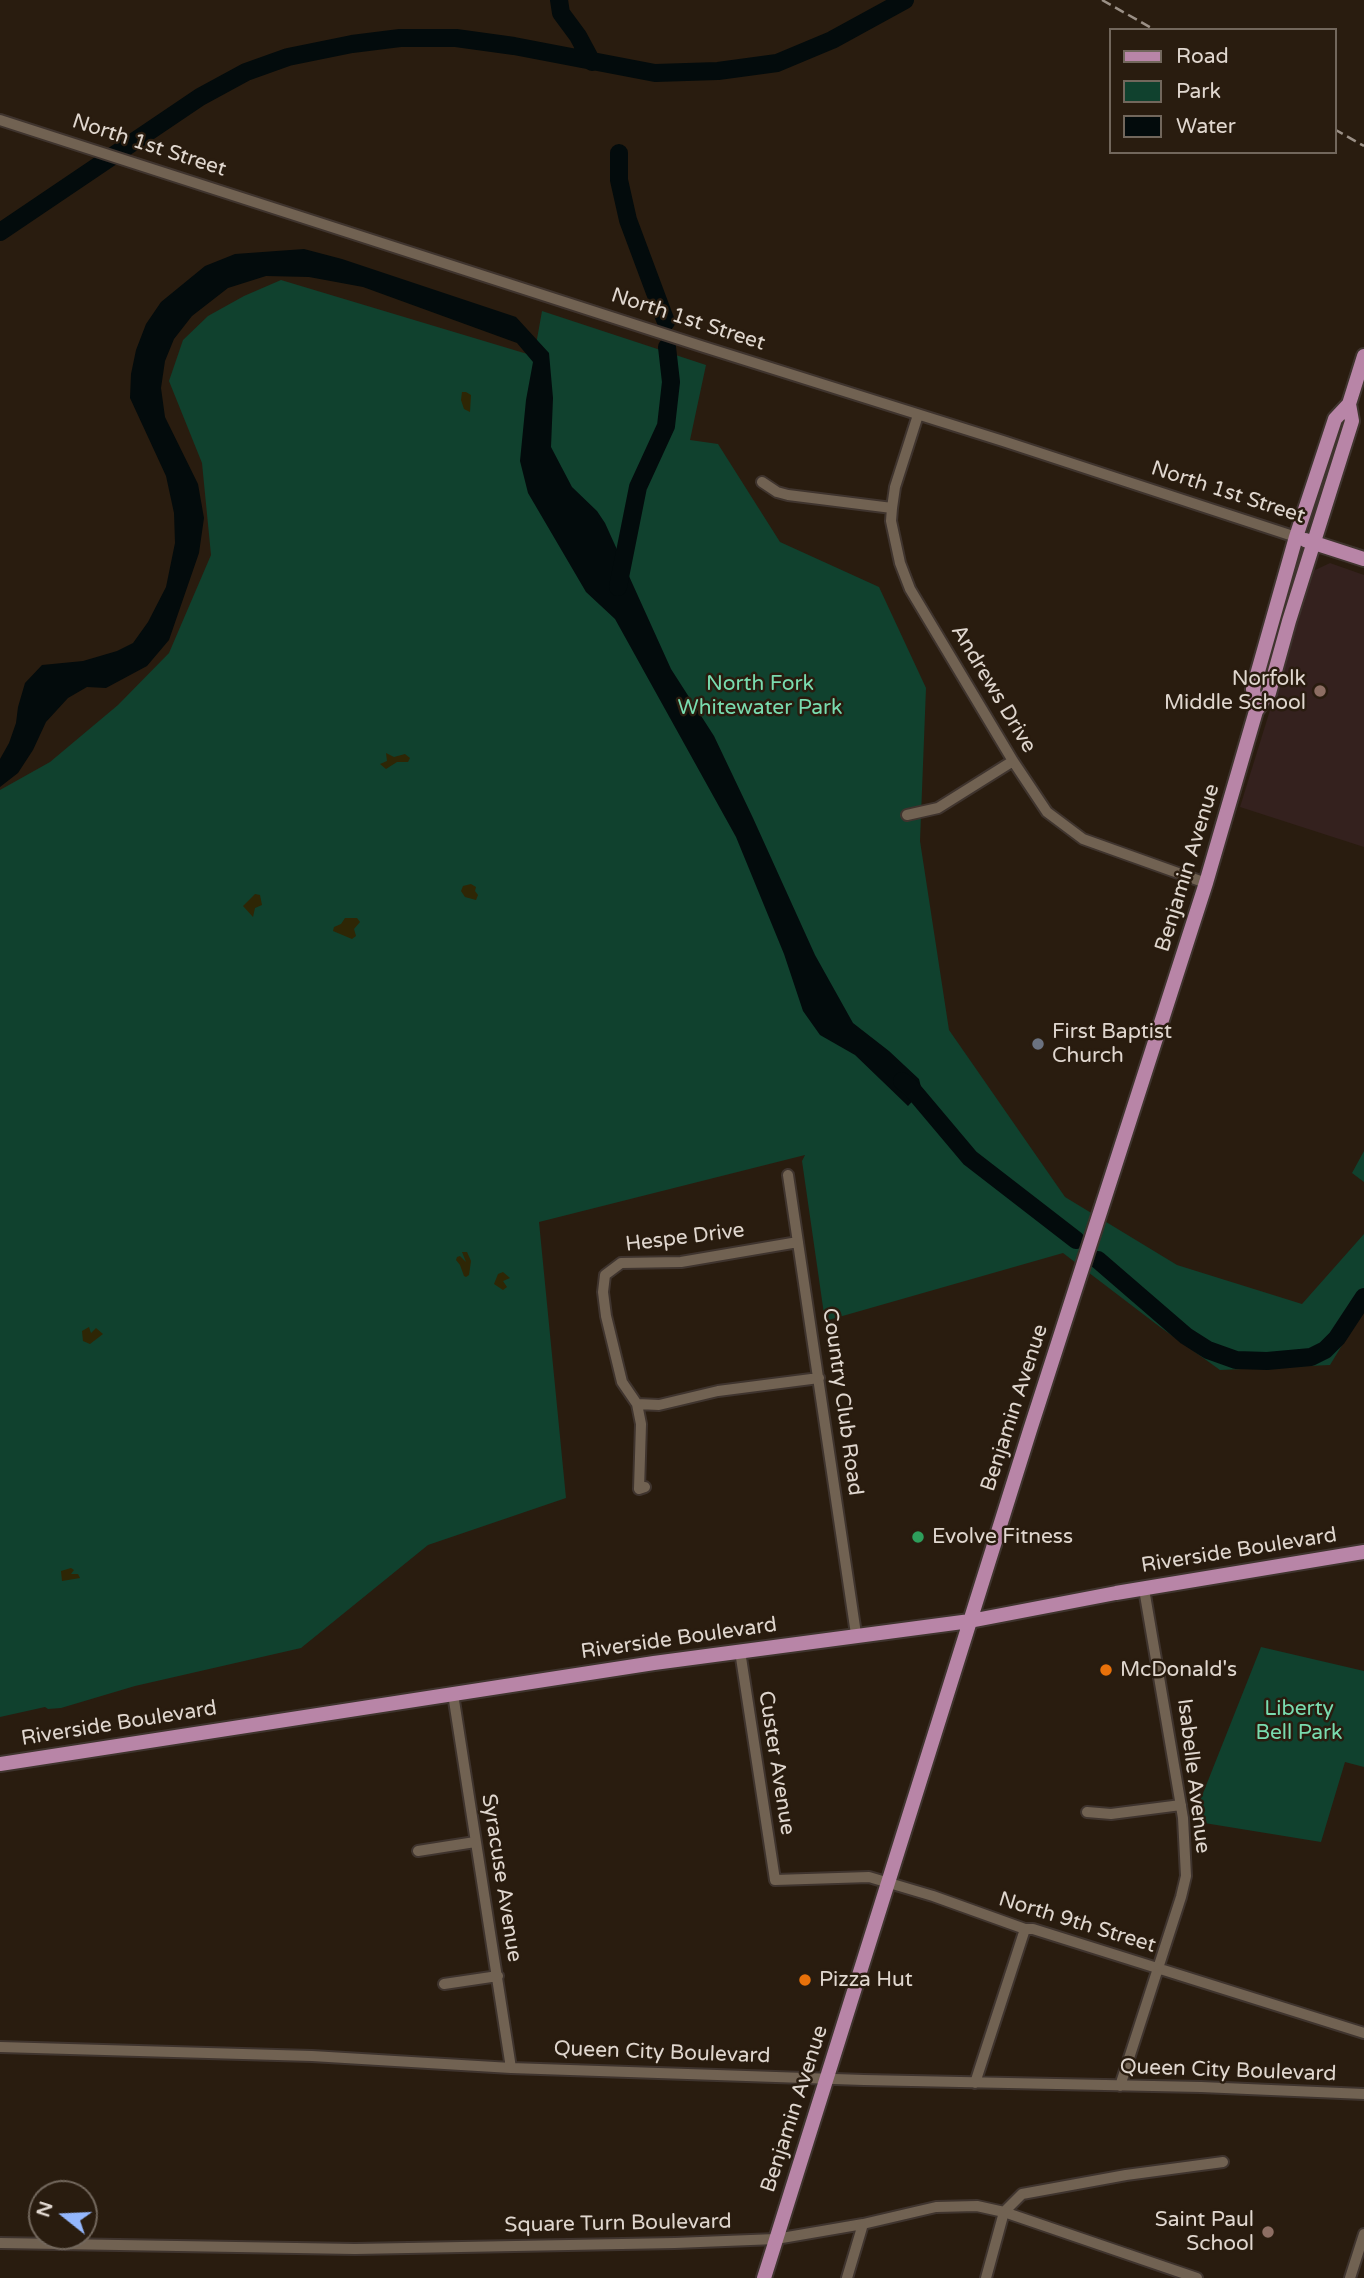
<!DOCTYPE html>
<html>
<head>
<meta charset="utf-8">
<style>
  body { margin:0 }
  #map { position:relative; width:1364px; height:2278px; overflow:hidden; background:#291c0f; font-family:"Varela Round",sans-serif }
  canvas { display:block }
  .legend { position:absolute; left:1109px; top:28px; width:228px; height:126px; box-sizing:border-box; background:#291c0f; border:2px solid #72675c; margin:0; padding:9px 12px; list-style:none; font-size:21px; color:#e0d7cf }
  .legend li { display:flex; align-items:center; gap:14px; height:35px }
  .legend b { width:35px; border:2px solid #72675c }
  .north { position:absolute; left:28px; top:2180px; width:70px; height:70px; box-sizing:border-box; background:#291c0f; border:2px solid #72675c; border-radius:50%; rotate:288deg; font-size:19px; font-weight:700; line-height:28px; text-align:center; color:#e0d7cf }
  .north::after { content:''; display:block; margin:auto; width:24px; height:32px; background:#94b7fd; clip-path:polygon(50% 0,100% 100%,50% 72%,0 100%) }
</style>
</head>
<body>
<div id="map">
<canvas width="1364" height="2278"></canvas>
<ul class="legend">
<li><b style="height:9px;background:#b885a7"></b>Road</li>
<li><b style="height:19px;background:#10412e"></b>Park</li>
<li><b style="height:19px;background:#030b0c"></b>Water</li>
</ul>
<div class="north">N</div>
</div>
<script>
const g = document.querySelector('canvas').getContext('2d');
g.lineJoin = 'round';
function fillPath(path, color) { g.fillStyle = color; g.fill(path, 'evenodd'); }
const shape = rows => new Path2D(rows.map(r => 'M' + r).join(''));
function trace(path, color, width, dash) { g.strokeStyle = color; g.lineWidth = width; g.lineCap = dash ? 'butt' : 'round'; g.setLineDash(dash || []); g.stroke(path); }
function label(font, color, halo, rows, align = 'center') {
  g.font = font + ' "Varela Round",sans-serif'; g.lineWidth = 5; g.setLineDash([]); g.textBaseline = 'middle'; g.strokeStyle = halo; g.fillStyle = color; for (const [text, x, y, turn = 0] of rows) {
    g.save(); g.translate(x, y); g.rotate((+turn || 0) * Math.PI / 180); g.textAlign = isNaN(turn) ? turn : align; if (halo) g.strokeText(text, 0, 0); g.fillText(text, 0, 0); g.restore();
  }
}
const education = shape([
  [1330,563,1364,575,1364,847,1240,807,1313,571]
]);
const green = shape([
  [281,280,534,356,542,311,706,365,690,440,718,444,780,542,879,587,926,688,920,841,949,1030,1065,1197,1177,1265,1302,1304,1364,1234,1364,1309,1330,1365,1220,1370,1160,1327,1063,1253,825,1321,802,1161,805,1155,539,1222,566,1498,428,1545,301,1648,135,1686,61,1708,48,1709,45,1707,0,1717,0,790,50,762,118,705,169,653,211,555,202,463,169,381,183,340,208,316,244,296],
  [1364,1151,1364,1182,1352,1173],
  [1261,1647,1364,1671,1364,1767,1345,1762,1321,1842,1192,1821]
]);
const sand = shape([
  [462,392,466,392,471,395,470,412,464,409,461,400],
  [386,753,394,757,405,754,410,758,408,762,397,762,386,769,380,764,387,761],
  [471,884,476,887,475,891,478,895,476,900,465,897,461,891,463,886],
  [255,894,260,895,262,905,255,908,253,917,243,906],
  [345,918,357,918,360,922,354,929,356,936,352,939,333,931,334,927,341,924],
  [462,1252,467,1252,471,1261,469,1275,466,1277,464,1276,460,1265,456,1260,457,1257,460,1256,466,1262],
  [503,1272,510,1278,503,1281,507,1287,503,1290,494,1284,498,1274],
  [89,1327,91,1333,96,1328,103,1334,90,1344,83,1341,82,1331],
  [71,1568,74,1570,71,1574,78,1574,80,1578,62,1581,61,1571]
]);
const water = shape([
  [304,249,342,259,516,317,549,353,553,398,551,447,572,487,597,511,605,523,671,669,714,736,753,818,815,955,853,1023,889,1051,919,1079,922,1091,908,1106,855,1055,820,1035,803,1011,784,954,736,837,615,619,586,592,528,493,520,461,526,400,533,362,517,343,363,287,309,277,266,276,228,288,192,316,174,339,165,361,161,388,165,417,198,484,204,518,199,553,169,640,147,666,106,688,87,687,68,698,46,722,33,750,18,773,0,787,0,759,9,743,16,723,18,707,25,683,42,665,83,661,117,651,133,643,148,622,166,587,175,543,174,513,166,476,130,398,131,374,136,350,146,324,161,302,205,266,235,254]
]);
const river = shape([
  [559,0,561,13,578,36,592,62],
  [619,153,619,180,628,220,666,322],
  [0,232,200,97,246,72,288,57,352,44,400,38,456,38,514,46,655,73,718,71,777,63,832,40,905,0],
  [618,587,638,487,666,426,671,382,667,347],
  [902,1081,911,1088,970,1158,1076,1240],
  [1098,1260,1186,1336,1208,1350,1236,1360,1267,1361,1311,1357,1325,1350,1337,1338,1364,1297]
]);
const minor = shape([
  [0,120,704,347,1003,441,1296,537],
  [918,415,895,487,892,508,891,521,900,563,910,589,1013,761,1047,812,1083,839,1206,883],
  [762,482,777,492,788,495,892,508],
  [907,815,938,808,1013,761],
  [788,1175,856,1634],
  [637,1404,659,1405,718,1391,819,1378],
  [645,1487,639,1489,641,1424,637,1404,622,1382,606,1316,603,1292,605,1275,621,1263,681,1262,798,1242],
  [740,1651,775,1880,869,1877,933,1896,1025,1929,1033,1929,1364,2033],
  [453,1694,511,2068],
  [1087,1812,1111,1814,1181,1805],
  [418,1851,475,1842],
  [444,1984,498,1976],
  [0,2047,312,2056,511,2068,864,2080,1201,2087,1364,2094],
  [975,2083,1025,1929],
  [1120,2086,1181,1897,1186,1876,1183,1818,1144,1589],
  [0,2243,355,2249,675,2243,776,2239,863,2224,936,2207,977,2206,1004,2212,1022,2194,1126,2175,1223,2162],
  [847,2278,863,2224],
  [986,2278,1004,2212,1197,2278],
  [1350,2278,1364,2234]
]);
const major = shape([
  [1305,540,1364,559],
  [1256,711,1253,689,1296,537,1335,419,1349,404,1364,356],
  [0,1764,654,1663,970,1621,1116,1593,1364,1552],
  [764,2278,1030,1430,1206,883,1256,711,1269,693,1289,621,1352,421,1349,404]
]);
const rail = shape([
  [1102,0,1155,30],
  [1334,129,1364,146]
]);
const markers = [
  [1320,691,7,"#8d6e63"],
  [1038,1044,7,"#6b7280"],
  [918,1537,7,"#2e9e5b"],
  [1106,1670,7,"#e8710a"],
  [805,1980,7,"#e8710a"],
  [1268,2232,7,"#8d6e63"]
];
const streetNames = [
  ["North 1st Street",149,146,18],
  ["North 1st Street",688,320,18],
  ["North 1st Street",1228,493,18],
  ["Andrews Drive",993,689,59],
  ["Benjamin Avenue",1188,868,-73],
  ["Hespe Drive",685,1238,-7],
  ["Country Club Road",842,1402,82],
  ["Benjamin Avenue",1015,1408,-72],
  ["Riverside Boulevard",1239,1551,-9],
  ["Riverside Boulevard",679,1639,-8],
  ["Riverside Boulevard",119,1724,-9],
  ["Custer Avenue",776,1763,81],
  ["Isabelle Avenue",1193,1776,83],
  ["Syracuse Avenue",501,1878,81],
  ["North 9th Street",1077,1923,17],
  ["Queen City Boulevard",662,2053,2],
  ["Queen City Boulevard",1228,2071,2],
  ["Benjamin Avenue",795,2109,-72],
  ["Square Turn Boulevard",618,2224,-1]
];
const poiNames = [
  ["Norfolk",1306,679,"right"],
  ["Middle School",1306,703,"right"],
  ["First Baptist",1052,1032],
  ["Church",1052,1056],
  ["Evolve Fitness",932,1537],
  ["McDonald's",1120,1670],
  ["Pizza Hut",819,1980],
  ["Saint Paul",1254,2220,"right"],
  ["School",1254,2244,"right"]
];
const parkNames = [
  ["North Fork",760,684],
  ["Whitewater Park",760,708],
  ["Liberty",1299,1709],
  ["Bell Park",1299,1733]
];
fillPath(education, '#34211e');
fillPath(green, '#10412e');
fillPath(sand, '#2e2605');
fillPath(water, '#030b0c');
trace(river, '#030b0c', 18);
trace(minor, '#3f342e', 14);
trace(major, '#3f342e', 18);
trace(minor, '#716252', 10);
trace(major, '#b885a7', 14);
trace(rail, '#9b9086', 2.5, [10, 5]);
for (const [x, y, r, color] of markers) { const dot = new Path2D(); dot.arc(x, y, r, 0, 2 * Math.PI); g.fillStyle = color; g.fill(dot); trace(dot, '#291c0f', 2.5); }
label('21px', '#e0d7cf', '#291c0f', streetNames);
label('21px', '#e0d7cf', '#291c0f', poiNames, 'left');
label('21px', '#79dcaf', '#291c0f', parkNames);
</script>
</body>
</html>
